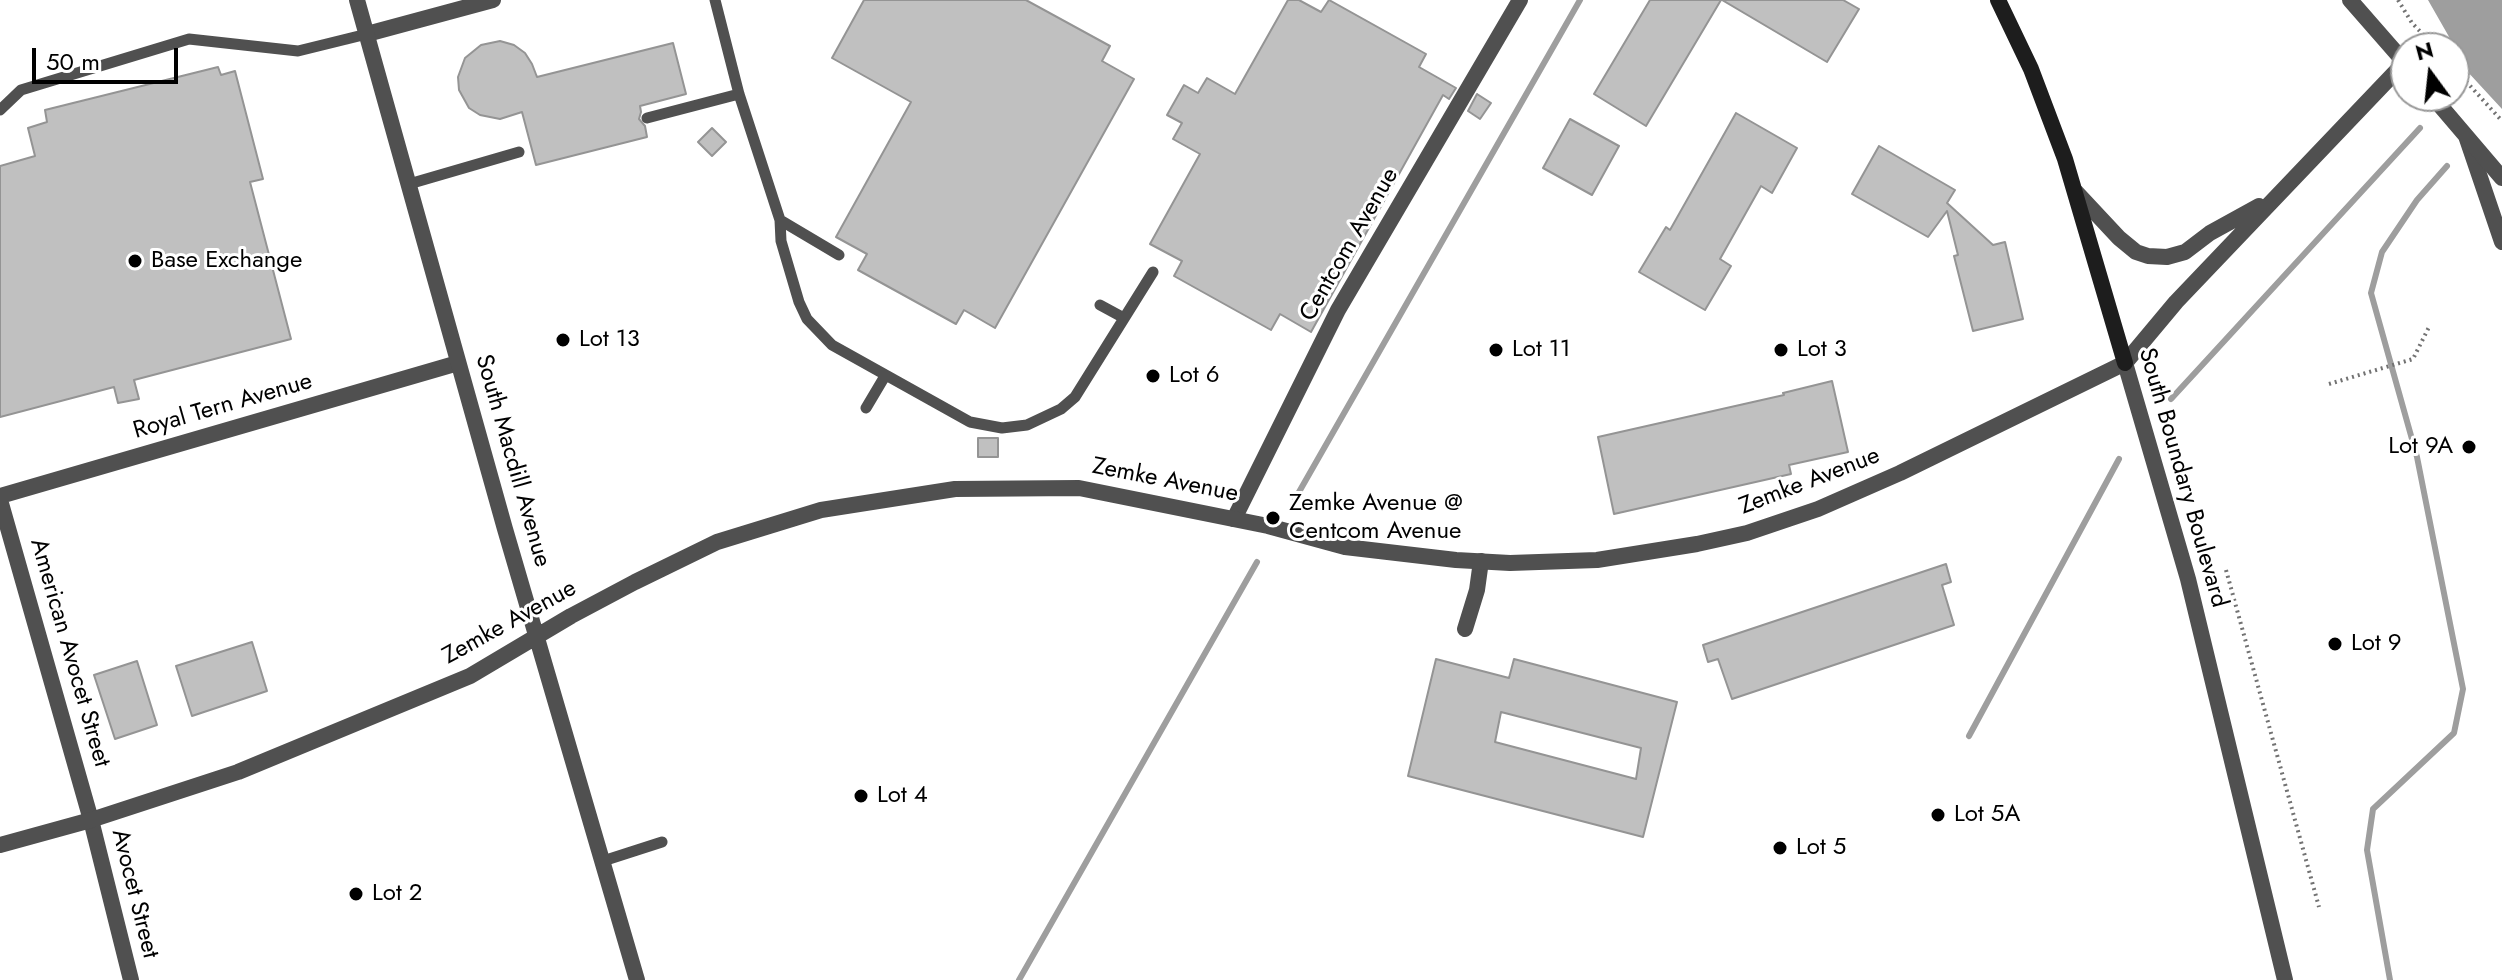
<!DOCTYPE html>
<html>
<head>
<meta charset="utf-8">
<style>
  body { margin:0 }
  #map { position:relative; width:2502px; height:980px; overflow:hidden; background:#fff; font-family:Jost,sans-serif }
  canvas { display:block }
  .north { position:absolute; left:2390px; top:32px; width:80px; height:80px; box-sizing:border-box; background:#fff; border:2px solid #999; border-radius:50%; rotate:345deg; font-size:22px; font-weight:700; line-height:32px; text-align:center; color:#000 }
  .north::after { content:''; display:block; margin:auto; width:28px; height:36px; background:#000; clip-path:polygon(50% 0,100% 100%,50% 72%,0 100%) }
  .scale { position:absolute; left:32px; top:48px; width:146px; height:36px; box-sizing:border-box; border:4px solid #000; border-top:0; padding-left:10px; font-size:24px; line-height:28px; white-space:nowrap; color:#000; -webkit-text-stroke:6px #fff; paint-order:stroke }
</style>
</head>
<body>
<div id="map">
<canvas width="2502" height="980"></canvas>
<div class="north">N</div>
<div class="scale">50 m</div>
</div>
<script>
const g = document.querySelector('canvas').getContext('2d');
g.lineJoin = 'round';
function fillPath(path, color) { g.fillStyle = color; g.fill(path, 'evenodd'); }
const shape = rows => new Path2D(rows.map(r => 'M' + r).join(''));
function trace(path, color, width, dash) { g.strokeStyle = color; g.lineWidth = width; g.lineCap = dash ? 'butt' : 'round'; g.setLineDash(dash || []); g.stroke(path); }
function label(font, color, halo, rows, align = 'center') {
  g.font = font + ' Jost,sans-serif'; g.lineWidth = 6; g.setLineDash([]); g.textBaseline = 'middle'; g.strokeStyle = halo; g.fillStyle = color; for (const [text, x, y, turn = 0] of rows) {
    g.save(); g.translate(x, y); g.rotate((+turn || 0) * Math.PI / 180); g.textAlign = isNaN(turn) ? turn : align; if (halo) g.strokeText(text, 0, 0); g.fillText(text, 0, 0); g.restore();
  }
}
const water = shape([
  [2428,0,2502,0,2502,109,2454,57,2456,49]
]);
const stream = shape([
  [2171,399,2420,128],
  [1295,499,1580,0],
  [1969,736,2119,459],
  [1019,980,1257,562],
  [2390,980,2367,850,2373,809,2454,733,2463,689,2417,457,2371,293,2382,252,2417,200,2447,166]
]);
const building = shape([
  [864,0,1026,0,1110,46,1102,61,1134,79,995,328,964,310,956,324,858,270,867,254,836,237,911,102,832,58,864,0],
  [1288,0,1299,0,1321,12,1329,0,1426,54,1419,67,1456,88,1449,99,1443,95,1311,332,1280,314,1271,330,1174,276,1182,261,1150,244,1200,154,1173,139,1182,123,1167,115,1184,85,1198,93,1207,78,1235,94,1288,0],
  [1650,0,1721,0,1646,126,1594,94,1650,0],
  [1722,0,1843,0,1859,9,1827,62,1722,0],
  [500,41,514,45,525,53,532,64,537,77,673,43,686,94,640,106,641,112,639,119,645,126,647,137,536,165,522,112,500,119,480,115,469,108,459,90,458,77,465,58,481,45,500,41],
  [218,67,221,75,235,71,263,179,250,182,291,339,134,380,139,399,118,403,114,387,0,417,0,166,35,156,28,128,47,122,45,110,218,67],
  [1477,94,1491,103,1480,119,1468,111,1477,94],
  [1736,113,1797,148,1772,193,1761,186,1720,259,1731,266,1705,310,1639,272,1666,227,1670,230,1736,113],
  [1570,119,1619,146,1592,195,1543,168,1570,119],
  [712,128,726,142,712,156,698,142,712,128],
  [1879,146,1955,190,1947,203,1993,245,2005,242,2023,319,1973,331,1954,256,1958,255,1947,211,1928,237,1852,194,1879,146],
  [1832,381,1848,452,1789,465,1791,474,1614,514,1598,437,1784,395,1783,393,1832,381],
  [978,438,998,438,998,457,978,457,978,438],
  [1946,564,1951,582,1942,585,1954,625,1732,699,1718,659,1708,662,1703,645,1946,564],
  [252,642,267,691,192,716,176,666,252,642],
  [1436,659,1509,678,1514,659,1677,702,1643,837,1408,776,1436,659],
  [1501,712,1641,748,1636,779,1495,742,1501,712],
  [137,661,157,725,115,739,94,675,137,661]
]);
const path = shape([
  [2398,0,2412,23,2436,48],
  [2454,68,2502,121],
  [2329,384,2413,359,2429,327],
  [2226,570,2319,907]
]);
const service = shape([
  [715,0,739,94,780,220,781,241,799,302,807,319,832,345,970,422,1002,428,1027,425,1061,409,1075,397,1153,272],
  [0,110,21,90,189,39,298,51,367,34],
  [647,118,739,94],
  [409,184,519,152],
  [780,220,839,255],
  [1100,305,1124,318],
  [866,408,885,376],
  [603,861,662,842]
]);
const minor = shape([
  [367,34,493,0],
  [2467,139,2502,242],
  [0,496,458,363],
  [0,500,91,820,131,980],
  [1234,519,1338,310,1520,0],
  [1465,629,1477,590,1481,561]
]);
const tertiary = shape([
  [357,0,505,529,637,980],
  [2350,0,2406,64],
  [2432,96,2502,178],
  [2076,192,2119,238,2136,252,2148,256,2167,257,2185,252,2210,233,2259,206],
  [2125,363,2188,579,2285,980],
  [0,845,91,820,238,772,470,676,571,616,635,582,717,542,821,510,955,489,1079,488,1268,526,1345,547,1456,560,1510,563,1597,560,1697,544,1747,533,1818,509,1900,473,2125,363,2176,302,2404,63]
]);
const secondary = shape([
  [1998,0,2031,69,2065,159,2125,363]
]);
const markers = [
  [135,261,8,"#000"],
  [563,340,8,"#000"],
  [1496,350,8,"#000"],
  [1781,350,8,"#000"],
  [1153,376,8,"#000"],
  [2469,447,8,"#000"],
  [1273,518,8,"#000"],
  [2335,644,8,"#000"],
  [861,796,8,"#000"],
  [1938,815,8,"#000"],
  [1780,848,8,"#000"],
  [356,894,8,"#000"]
];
const streetNames = [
  ["Centcom Avenue",1350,245,-60],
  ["Royal Tern Avenue",223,407,-16],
  ["South Macdill Avenue",512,461,74],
  ["South Boundary Boulevard",2182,478,74],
  ["Zemke Avenue",1165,481,11],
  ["Zemke Avenue",1810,482,-21],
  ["Zemke Avenue",510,623,-29],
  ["American Avocet Street",69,653,74],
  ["Avocet Street",134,894,76]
];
const poiNames = [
  ["Base Exchange",151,261],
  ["Lot 13",579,340],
  ["Lot 11",1512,350],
  ["Lot 3",1797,350],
  ["Lot 6",1169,376],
  ["Lot 9A",2453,447,"right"],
  ["Zemke Avenue @",1289,504],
  ["Centcom Avenue",1289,532],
  ["Lot 9",2351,644],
  ["Lot 4",877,796],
  ["Lot 5A",1954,815],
  ["Lot 5",1796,848],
  ["Lot 2",372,894]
];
fillPath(water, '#9e9e9e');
trace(stream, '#9e9e9e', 6);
fillPath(building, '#c0c0c0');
trace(building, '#949494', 2);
trace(path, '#727272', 4, [2, 4]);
trace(service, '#505050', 11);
trace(minor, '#505050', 16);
trace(tertiary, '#505050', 16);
trace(secondary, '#1d1d1d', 16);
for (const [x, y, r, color] of markers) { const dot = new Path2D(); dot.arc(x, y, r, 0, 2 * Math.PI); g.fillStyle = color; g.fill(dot); trace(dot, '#fff', 3); }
label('24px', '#000', '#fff', streetNames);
label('24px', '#000', '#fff', poiNames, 'left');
</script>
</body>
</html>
